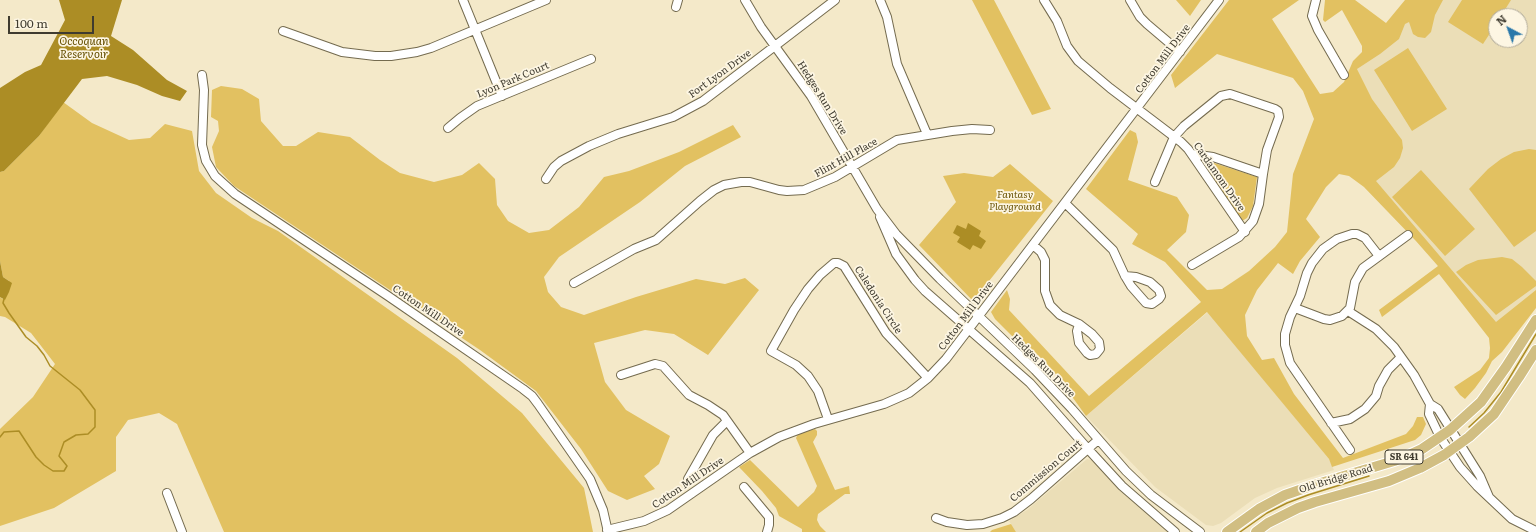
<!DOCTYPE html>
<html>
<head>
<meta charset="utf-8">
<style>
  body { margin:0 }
  #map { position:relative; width:1536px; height:532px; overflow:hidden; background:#f4e9c9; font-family:Literata,serif }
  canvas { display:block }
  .north { position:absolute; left:1488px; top:8px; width:40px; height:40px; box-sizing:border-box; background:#fdf6e3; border:1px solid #b1ab9b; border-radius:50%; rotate:319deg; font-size:11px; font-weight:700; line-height:16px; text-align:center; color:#3f3b2f }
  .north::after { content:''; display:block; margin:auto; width:14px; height:18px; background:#2a78aa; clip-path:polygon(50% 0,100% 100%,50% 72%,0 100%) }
  .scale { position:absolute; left:8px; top:16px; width:86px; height:18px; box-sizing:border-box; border:2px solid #3f3b2f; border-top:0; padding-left:5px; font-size:12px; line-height:14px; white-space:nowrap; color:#3f3b2f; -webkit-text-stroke:3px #fdf6e3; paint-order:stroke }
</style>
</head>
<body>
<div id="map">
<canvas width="1536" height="532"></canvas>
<div class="north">N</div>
<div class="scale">100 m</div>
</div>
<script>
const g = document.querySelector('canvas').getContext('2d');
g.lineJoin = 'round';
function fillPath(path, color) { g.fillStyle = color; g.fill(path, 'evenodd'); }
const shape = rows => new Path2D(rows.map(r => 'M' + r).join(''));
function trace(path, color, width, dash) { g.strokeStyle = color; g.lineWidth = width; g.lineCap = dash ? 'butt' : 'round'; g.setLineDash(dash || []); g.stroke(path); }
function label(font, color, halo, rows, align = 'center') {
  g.font = font + ' Literata,serif'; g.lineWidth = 3.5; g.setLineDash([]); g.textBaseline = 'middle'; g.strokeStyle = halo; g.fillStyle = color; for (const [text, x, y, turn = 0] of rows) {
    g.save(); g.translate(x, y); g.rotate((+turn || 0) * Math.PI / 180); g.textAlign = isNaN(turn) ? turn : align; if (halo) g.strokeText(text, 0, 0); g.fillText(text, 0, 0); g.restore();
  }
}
const built = shape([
  [1417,0,1536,0,1536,300,1502,339,1416,241,1364,187,1399,136,1372,99,1357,69],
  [1496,16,1520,16,1520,40,1496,40],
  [1208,312,1329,459,1334,470,1277,488,1255,498,1221,523,1213,526,1206,525,1155,487,1086,416],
  [1087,459,1092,460,1124,493,1169,532,1016,532,1009,521,1027,510]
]);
const green = shape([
  [972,0,994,0,1051,109,1032,115],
  [1176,0,1201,0,1190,16],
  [1229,0,1299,0,1272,19,1320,94,1333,92,1344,82,1353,61,1362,52,1362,46,1342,10,1325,22,1323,20,1325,0,1355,0,1386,23,1405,0,1443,0,1435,15,1431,32,1425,38,1418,37,1413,34,1409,22,1405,24,1399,39,1380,54,1357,69,1372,99,1402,140,1403,148,1400,158,1394,167,1376,181,1496,322,1536,290,1536,308,1502,352,1492,361,1486,373,1475,388,1465,399,1460,395,1454,387,1480,370,1489,358,1490,348,1489,338,1439,274,1382,317,1379,310,1438,266,1416,241,1364,187,1349,176,1339,174,1326,187,1306,219,1320,237,1300,261,1293,274,1278,263,1257,290,1245,315,1247,336,1262,360,1274,358,1294,394,1343,458,1406,434,1413,426,1417,417,1423,417,1426,424,1421,435,1415,440,1332,467,1329,459,1207,312,1086,416,1055,373,1034,351,1012,336,995,319,991,312,1007,290,1010,299,1009,310,1089,396,1201,302,1165,262,1132,244,1138,234,1086,189,1130,130,1136,133,1138,142,1128,180,1177,197,1189,215,1186,232,1167,250,1207,290,1222,289,1249,271,1275,247,1287,232,1293,174,1314,119,1303,91,1293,78,1217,54,1175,88,1171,75],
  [1462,0,1511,0,1501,16,1496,16,1496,24,1483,44,1448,22],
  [1408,48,1447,109,1412,131,1374,70],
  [221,86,242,89,259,99,261,121,283,146,296,146,318,132,350,137,380,160,400,173,434,182,462,175,479,163,495,179,497,205,508,221,529,233,549,230,579,207,604,177,629,171,679,152,733,125,741,137,685,166,640,202,559,257,544,277,548,292,561,307,584,315,636,297,696,279,725,284,745,278,759,290,708,355,674,334,645,330,594,343,605,382,626,410,670,436,659,464,644,476,655,489,627,500,608,491,581,449,536,391,480,350,234,186,216,167,212,147,219,131,218,121,211,117,212,90],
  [63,102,92,123,129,140,150,138,165,124,192,131,199,171,216,193,252,218,278,231,457,358,522,413,584,488,593,532,224,532,177,424,159,413,128,420,116,437,116,471,54,508,0,526,0,429,33,397,55,364,31,333,5,317,0,316,0,297,4,300,10,287,9,281,3,277,0,261,0,172,4,171,39,136],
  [1529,149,1536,150,1536,231,1514,247,1469,189,1488,169,1501,159,1514,152],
  [1208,161,1257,177,1253,206,1247,218,1242,221,1205,168,1205,163],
  [1010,164,1053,201,973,301,919,245,956,202,943,176,964,173,993,177],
  [1421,170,1475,229,1445,256,1392,197],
  [1502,257,1512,259,1522,267,1536,281,1536,286,1496,315,1456,272,1466,265,1478,260],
  [815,429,817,431,817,435,813,442,835,490,849,486,850,494,845,494,818,514,817,520,820,526,826,532,802,532,802,529,779,516,776,508,762,491,739,467,750,460,798,507,814,492,817,486,796,438,798,434],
  [1011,524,1016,532,990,532,992,530]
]);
const water = shape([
  [59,0,122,0,111,36,133,50,167,80,187,91,180,101,162,96,137,85,107,76,82,79,39,136,4,171,0,172,0,88,25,72,41,65,65,20],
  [968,223,981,231,979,236,986,241,981,249,973,245,970,250,957,242,960,237,953,233,957,225,966,229],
  [0,261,3,277,12,283,9,292,5,300,0,297]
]);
const stream = shape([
  [1469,427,1484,413,1501,392,1536,334],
  [0,437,4,432,19,431,36,457,44,465,53,471,64,471,67,466,59,456,64,442,76,435,88,434,95,427,95,410,80,390,50,366,44,355,37,346,26,337,9,313,3,303,4,299],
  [1240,532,1267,513,1287,503,1308,495,1369,476]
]);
const minor = shape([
  [463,0,502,96],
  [745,0,761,27,811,96,877,209,896,234,940,279,1035,370,1072,409,1126,471,1151,495,1200,532],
  [880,0,887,17,897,64,927,134],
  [1044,0,1057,21,1067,46,1078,61,1110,88,1181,142,1188,149,1245,232],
  [1130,0,1140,17,1147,24,1180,52],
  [1316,0,1312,16,1318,30,1344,75],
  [676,7,678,0],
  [283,31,342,52,375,56,391,56,417,52,431,48,546,0],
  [202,75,204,90,202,145,206,161,215,176,235,194,388,296,523,389,532,396,538,404,590,479,603,510,608,532],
  [448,128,460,118,477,106,591,59],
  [1192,154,1213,157,1263,174],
  [546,179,554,167,561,161,589,146,618,134,673,117,703,101,835,0],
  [1155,182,1174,137,1184,126,1221,96,1230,94,1275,109,1278,111,1279,117,1267,150,1263,174,1259,204,1253,221,1239,237,1192,265],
  [1065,203,1113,250,1125,276],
  [880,217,896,254,915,280,925,291,1030,383,1088,449,1122,486,1175,532],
  [1033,245,1041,252,1045,260,1045,291,1050,305,1060,315,1079,324],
  [1125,276,1136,277,1150,282,1159,290,1161,296,1159,299,1152,304,1146,303,1131,286,1125,276],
  [574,283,634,249,656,240,700,201,714,190,724,185,741,182,750,182,779,190,787,191,804,190,835,177,897,140,952,131,972,129,990,130],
  [1295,308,1324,319,1330,320,1342,316,1350,308,1355,282,1363,268,1408,235],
  [1348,311,1376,329,1394,347,1414,375,1430,404,1438,409,1480,476,1489,497],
  [1079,324,1092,334,1099,342,1100,349,1096,354,1090,355,1087,353,1079,343,1077,331,1079,324],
  [621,375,655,364,663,366,689,395,708,405,723,415,750,453],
  [1430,404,1429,414,1440,437,1460,467,1477,486,1512,519,1536,531],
  [828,419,818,391,808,376,796,365,771,351,794,310,808,289,820,275,834,263,838,263,844,266,886,333,928,378],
  [1331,423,1350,419,1365,409,1376,396,1379,386,1388,370,1401,357],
  [1350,450,1290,363,1285,345,1285,334,1290,317,1300,296,1307,273,1312,263,1323,249,1337,239,1352,234,1357,234,1365,238,1379,256],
  [688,479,713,435,727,421],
  [744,487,769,517,769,525,767,532],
  [167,493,182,532],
  [936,518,947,522,967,525,983,524,1002,518,1014,512,1031,499,1098,440],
  [607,530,644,521,668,510,750,453,779,437,814,424,884,404,909,393,928,378,946,359,1219,0]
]);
const major = shape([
  [1227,532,1259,509,1285,495,1314,485,1394,461,1409,455,1422,449,1450,430,1481,402,1506,367,1536,320],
  [1256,532,1268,523,1298,508,1315,502,1389,481,1420,468,1444,455,1469,437,1494,414,1519,377,1536,350]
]);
const shields = [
  [1404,457,38]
];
const shieldNames = [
  ["SR 641",1404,457]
];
const streetNames = [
  ["Cotton Mill Drive",1163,59,-53],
  ["Fort Lyon Drive",720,74,-36],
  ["Lyon Park Court",513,80,-23],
  ["Hedges Run Drive",822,98,58],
  ["Flint Hill Place",846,158,-29],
  ["Cardamom Drive",1219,177,55],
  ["Caledonia Circle",878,300,57],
  ["Cotton Mill Drive",428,311,34],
  ["Cotton Mill Drive",966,316,-53],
  ["Hedges Run Drive",1043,366,45],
  ["Commission Court",1046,471,-40],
  ["Old Bridge Road",1336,479,-17],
  ["Cotton Mill Drive",688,483,-34]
];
const parkNames = [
  ["Fantasy",1015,195],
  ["Playground",1015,207]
];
const waterNames = [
  ["Occoquan",84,42],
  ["Reservoir",84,55]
];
fillPath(built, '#ebdeb7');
fillPath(green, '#e2c161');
fillPath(water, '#ac8d25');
trace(stream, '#ac8d25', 1.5);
trace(minor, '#746b4f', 10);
trace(major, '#fff', 12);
trace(minor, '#fff', 8);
trace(major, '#d1be82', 10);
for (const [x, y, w] of shields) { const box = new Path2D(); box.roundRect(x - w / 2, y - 7, w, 14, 3); g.fillStyle = '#fdf6e3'; g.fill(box); trace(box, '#3f3b2f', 1); }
label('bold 9px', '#3f3b2f', null, shieldNames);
label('10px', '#3f3b2f', '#fdf6e3', streetNames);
label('italic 10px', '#6b5507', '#fdf6e3', parkNames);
label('italic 11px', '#654f00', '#fdf6e3', waterNames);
</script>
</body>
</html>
